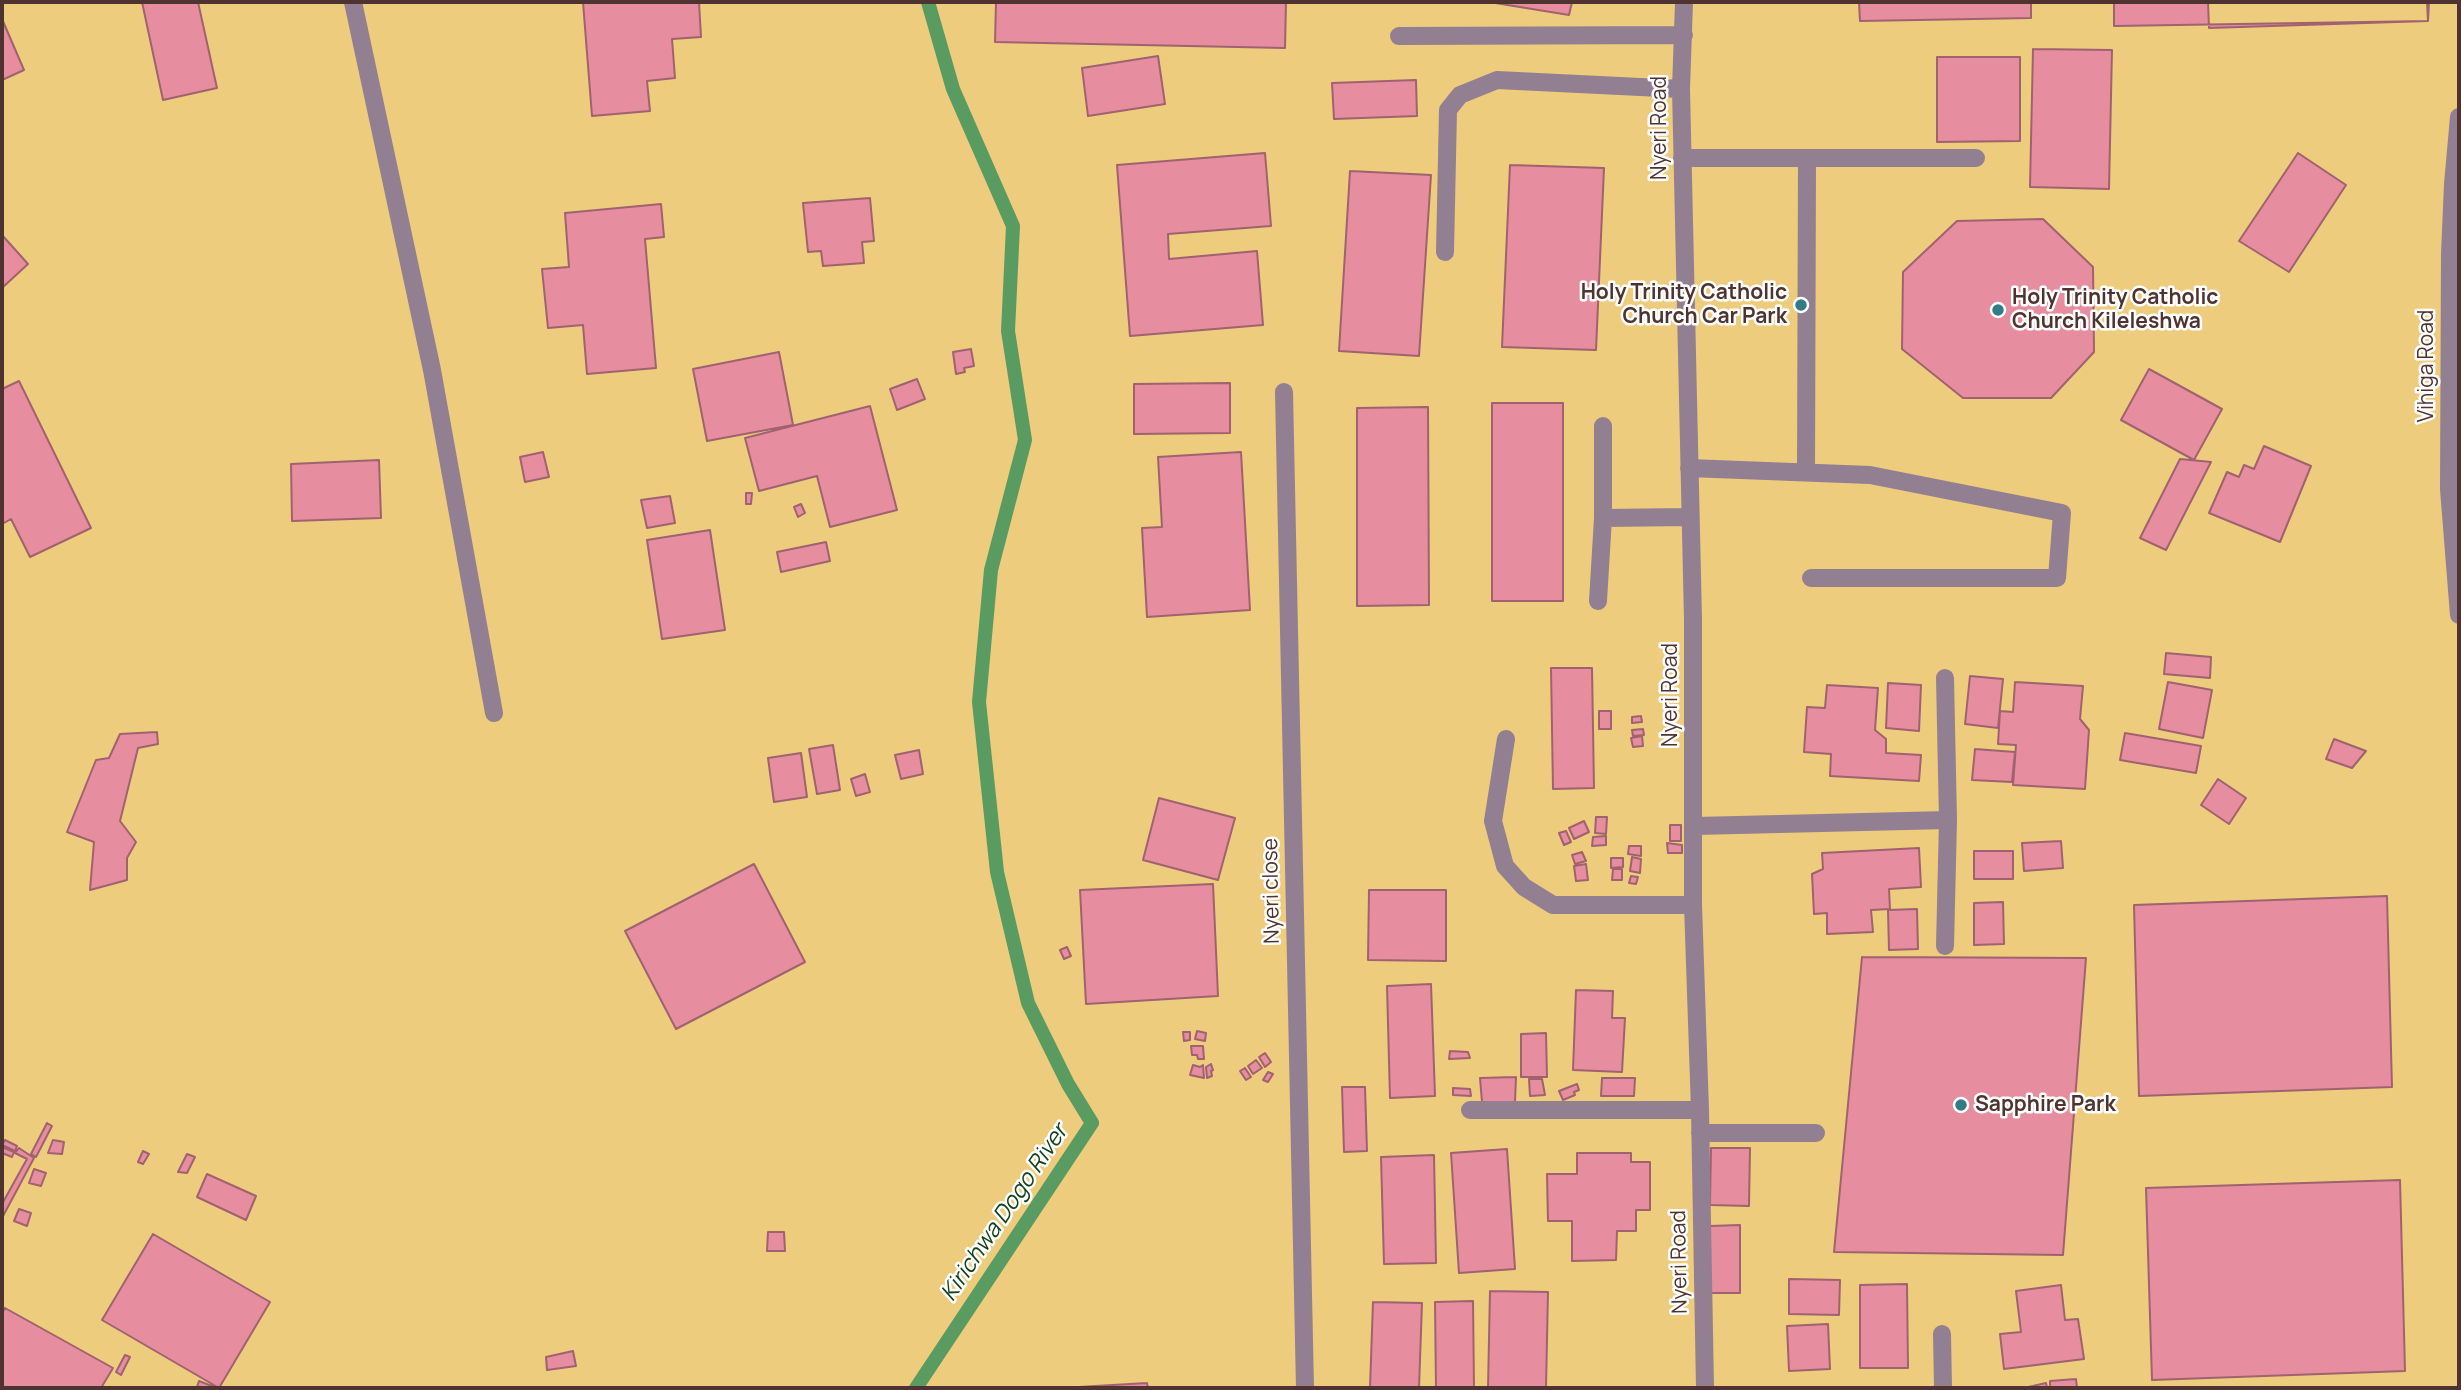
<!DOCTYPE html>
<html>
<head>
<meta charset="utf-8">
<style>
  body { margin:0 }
  #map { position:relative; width:2461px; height:1390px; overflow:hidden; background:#f5d9d5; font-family:Manrope,sans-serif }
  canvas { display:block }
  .frame { position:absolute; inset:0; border:4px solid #4f3330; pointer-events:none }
</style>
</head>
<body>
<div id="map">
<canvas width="2461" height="1390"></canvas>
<div class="frame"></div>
</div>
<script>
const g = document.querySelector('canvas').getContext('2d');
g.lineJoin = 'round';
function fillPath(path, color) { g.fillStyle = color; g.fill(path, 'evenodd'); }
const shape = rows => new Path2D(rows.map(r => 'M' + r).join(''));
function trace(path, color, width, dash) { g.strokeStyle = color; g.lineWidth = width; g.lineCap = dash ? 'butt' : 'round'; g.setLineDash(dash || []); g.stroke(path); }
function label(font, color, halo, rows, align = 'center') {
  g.font = font + ' Manrope,sans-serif'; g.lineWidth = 5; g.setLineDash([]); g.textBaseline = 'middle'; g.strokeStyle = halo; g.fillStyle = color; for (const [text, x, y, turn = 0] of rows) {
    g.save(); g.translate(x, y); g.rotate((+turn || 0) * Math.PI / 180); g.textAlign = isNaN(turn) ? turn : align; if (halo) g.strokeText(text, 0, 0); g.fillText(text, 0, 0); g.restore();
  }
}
const green = shape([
  [2,2,2459,2,2459,1388,2,1388]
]);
const stream = shape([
  [916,1388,1092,1123,1068,1084,1028,1003,997,872,979,702,991,570,1025,440,1008,331,1013,226,953,89,928,2]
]);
const building = shape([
  [142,2,198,2,217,88,163,100,142,2],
  [583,2,699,2,701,37,672,39,675,78,647,81,650,111,592,116,583,2],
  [996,2,1286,2,1285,48,995,42,996,2],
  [1489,2,1572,2,1569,15,1489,2],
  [1859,2,2031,2,2031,18,1860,21,1859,2],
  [2114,2,2429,2,2428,21,2114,26,2114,2],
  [2208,2,2427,2,2428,21,2209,28,2208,2],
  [2,19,24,70,2,80,2,19],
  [2033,49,2112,50,2109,189,2030,187,2033,49],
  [1158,56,1165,104,1088,116,1082,68,1158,56],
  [1937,57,2020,57,2020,141,1937,142,1937,57],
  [1416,80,1417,116,1334,119,1332,83,1416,80],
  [1265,153,1271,226,1168,234,1169,259,1257,251,1263,325,1130,336,1117,165,1265,153],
  [2298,153,2346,185,2289,272,2239,241,2298,153],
  [1510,165,1604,168,1596,350,1502,347,1510,165],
  [1350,171,1431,175,1419,356,1339,351,1350,171],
  [870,198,874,241,862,242,864,263,823,266,821,251,808,252,803,203,870,198],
  [661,204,664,237,645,239,656,368,587,374,583,325,548,328,542,269,569,267,565,213,661,204],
  [2043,219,2093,267,2094,352,2051,398,1963,398,1902,349,1903,272,1957,221,2043,219],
  [2,235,28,264,2,288,2,235],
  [971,349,974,366,964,368,965,372,956,374,953,352,971,349],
  [779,352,793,425,707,441,693,369,779,352],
  [2149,369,2222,409,2194,460,2121,420,2149,369],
  [917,379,925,399,897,410,890,389,917,379],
  [19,381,91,528,30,557,11,519,2,524,2,389,19,381],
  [1230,383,1230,433,1134,434,1134,384,1230,383],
  [1492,403,1563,403,1563,601,1492,601,1492,403],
  [870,406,897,510,830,527,817,476,759,491,745,438,870,406],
  [1428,407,1429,605,1357,606,1357,408,1428,407],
  [2264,446,2311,466,2280,542,2209,513,2227,472,2239,477,2244,465,2254,469,2264,446],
  [543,452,549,477,525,482,520,457,543,452],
  [1241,452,1250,610,1147,617,1142,528,1162,527,1158,457,1241,452],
  [2180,459,2211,462,2166,550,2140,538,2180,459],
  [379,460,381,518,292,521,291,464,379,460],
  [746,493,752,493,751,504,746,504,746,493],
  [670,496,675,523,647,528,641,500,670,496],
  [801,504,805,513,798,517,794,507,801,504],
  [710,530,725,630,662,639,647,540,710,530],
  [826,542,830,561,781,572,777,552,826,542],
  [2166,653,2211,657,2210,678,2164,674,2166,653],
  [1551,668,1592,668,1594,788,1553,789,1551,668],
  [1970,676,2003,679,1998,728,1965,724,1970,676],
  [2015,682,2083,686,2080,719,2089,730,2085,789,2013,785,2016,745,1998,744,2000,711,2013,712,2015,682],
  [2168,682,2212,690,2203,738,2159,729,2168,682],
  [1888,683,1921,685,1919,731,1886,728,1888,683],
  [1827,685,1878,688,1875,730,1886,739,1886,753,1921,755,1919,781,1830,776,1831,754,1804,752,1807,707,1825,708,1827,685],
  [1599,711,1611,711,1611,729,1599,729,1599,711],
  [1641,716,1642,722,1632,723,1632,717,1641,716],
  [1643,729,1644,735,1633,736,1632,730,1643,729],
  [157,732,158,744,138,748,120,821,136,842,127,858,127,880,90,890,94,842,67,832,96,760,109,758,120,734,157,732],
  [2125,733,2201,746,2196,773,2120,760,2125,733],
  [1642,736,1643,746,1633,747,1631,738,1642,736],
  [2334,739,2366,751,2352,768,2326,759,2334,739],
  [833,745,840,790,817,794,809,749,833,745],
  [1975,749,2015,752,2012,782,1972,780,1975,749],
  [919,750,923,774,901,779,895,755,919,750],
  [801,753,807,797,774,802,768,758,801,753],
  [865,774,870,792,856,796,851,779,865,774],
  [2218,779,2246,798,2229,824,2201,805,2218,779],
  [1159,798,1235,818,1218,880,1143,860,1159,798],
  [1596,817,1607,817,1606,834,1595,833,1596,817],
  [1584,821,1589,832,1574,839,1569,828,1584,821],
  [1670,825,1681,825,1681,841,1670,841,1670,825],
  [1566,831,1571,842,1564,845,1559,833,1566,831],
  [1606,836,1606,845,1592,846,1593,837,1606,836],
  [2061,841,2063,868,2024,871,2022,843,2061,841],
  [1667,843,1682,845,1682,853,1668,853,1667,843],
  [1629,846,1641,846,1641,856,1628,854,1629,846],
  [1919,848,1921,887,1889,889,1890,909,1871,910,1873,932,1827,934,1827,913,1814,914,1812,874,1823,869,1822,853,1919,848],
  [1974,851,2013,851,2013,879,1974,879,1974,851],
  [1582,852,1586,861,1575,864,1572,855,1582,852],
  [1632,857,1641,859,1640,873,1630,871,1632,857],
  [1611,858,1623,858,1623,867,1611,868,1611,858],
  [754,864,805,962,676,1029,625,931,754,864],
  [1586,864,1588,880,1576,881,1574,866,1586,864],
  [1613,869,1622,869,1622,880,1612,880,1613,869],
  [1631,876,1638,877,1636,884,1629,883,1631,876],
  [1213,884,1218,996,1086,1004,1080,890,1213,884],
  [1369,890,1446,890,1446,961,1368,960,1369,890],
  [2387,896,2392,1087,2139,1096,2134,905,2387,896],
  [2003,902,2004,944,1974,945,1974,903,2003,902],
  [1917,909,1918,949,1889,950,1888,910,1917,909],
  [1067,947,1071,956,1064,959,1060,950,1067,947],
  [1862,957,2086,958,2063,1255,1834,1252,1862,957],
  [1431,984,1435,1096,1390,1098,1387,986,1431,984],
  [1576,990,1613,991,1612,1018,1625,1018,1622,1072,1573,1070,1576,990],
  [1197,1031,1206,1033,1205,1041,1195,1039,1197,1031],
  [1183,1032,1190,1032,1190,1040,1184,1041,1183,1032],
  [1546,1033,1547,1077,1521,1077,1521,1034,1546,1033],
  [1191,1046,1203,1046,1204,1059,1198,1059,1197,1055,1192,1055,1191,1046],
  [1450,1051,1468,1052,1470,1058,1449,1059,1450,1051],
  [1265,1053,1271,1062,1265,1067,1259,1057,1265,1053],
  [1256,1060,1262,1068,1253,1074,1248,1066,1256,1060],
  [1211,1064,1213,1070,1211,1071,1212,1076,1207,1078,1206,1067,1211,1064],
  [1193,1065,1200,1067,1203,1065,1204,1078,1190,1075,1193,1065],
  [1245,1068,1251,1077,1246,1080,1240,1071,1245,1068],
  [1268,1072,1273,1074,1268,1082,1263,1080,1268,1072],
  [1516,1077,1515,1102,1482,1102,1480,1078,1516,1077],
  [1602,1078,1635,1078,1634,1096,1601,1096,1602,1078],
  [1529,1079,1542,1079,1545,1095,1530,1096,1529,1079],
  [1577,1084,1579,1090,1574,1092,1575,1095,1563,1100,1559,1091,1577,1084],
  [1342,1087,1365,1087,1367,1151,1344,1152,1342,1087],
  [1453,1088,1470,1089,1471,1096,1453,1095,1453,1088],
  [47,1123,52,1126,36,1157,31,1154,47,1123],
  [5,1140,17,1146,15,1151,2,1145,5,1140],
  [53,1140,64,1142,62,1154,48,1153,53,1140],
  [2,1147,14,1152,12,1157,2,1153,2,1147],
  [19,1148,34,1158,2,1218,2,1204,27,1159,15,1153,19,1148],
  [1711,1148,1750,1148,1749,1206,1710,1205,1711,1148],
  [1507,1149,1515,1269,1459,1273,1451,1153,1507,1149],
  [143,1151,149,1154,143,1164,138,1162,143,1151],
  [1577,1153,1631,1153,1631,1162,1650,1162,1650,1210,1636,1210,1636,1231,1617,1231,1616,1260,1572,1261,1572,1221,1548,1221,1547,1174,1577,1174,1577,1153],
  [187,1154,195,1157,187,1173,178,1172,187,1154],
  [1434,1155,1436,1263,1384,1264,1381,1157,1434,1155],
  [34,1169,46,1173,41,1186,29,1183,34,1169],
  [207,1174,256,1196,246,1220,197,1197,207,1174],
  [2400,1180,2405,1371,2152,1380,2146,1188,2400,1180],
  [19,1209,31,1213,27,1226,14,1221,19,1209],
  [1740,1225,1740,1293,1709,1293,1710,1226,1740,1225],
  [768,1232,784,1232,785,1251,767,1251,768,1232],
  [153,1234,270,1302,219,1388,102,1320,153,1234],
  [1789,1279,1840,1280,1839,1315,1789,1314,1789,1279],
  [1907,1284,1908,1368,1860,1368,1860,1285,1907,1284],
  [2061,1285,2065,1320,2078,1319,2084,1359,2004,1369,2000,1334,2021,1332,2016,1291,2061,1285],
  [1490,1291,1548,1292,1546,1388,1488,1388,1490,1291],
  [1473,1301,1474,1388,1436,1388,1435,1302,1473,1301],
  [1373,1302,1422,1303,1419,1388,1370,1388,1373,1302],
  [5,1308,113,1368,101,1388,2,1388,2,1313,5,1308],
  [1828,1324,1830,1369,1789,1371,1787,1326,1828,1324],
  [573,1351,576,1366,547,1370,546,1357,573,1351],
  [125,1355,130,1357,121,1375,116,1372,125,1355],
  [2076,1379,2077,1388,2050,1388,2050,1381,2076,1379],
  [199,1381,217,1388,197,1387,199,1381],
  [1147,1383,1148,1388,1061,1388,1147,1383],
  [2046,1383,2047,1388,2024,1388,2046,1383]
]);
const minor = shape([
  [353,2,432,370,494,713],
  [1684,2,1681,89,1693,620,1693,905,1700,1110,1705,1388],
  [1399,36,1684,35],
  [2459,117,2453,184,2450,254,2449,489,2459,615],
  [1682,158,1976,158],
  [1445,252,1448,110,1460,95,1497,80,1681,89],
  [1284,392,1305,1388],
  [1603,426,1603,518],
  [1689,468,1870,475,2062,513,2057,578,1811,578],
  [1806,471,1807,158],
  [1598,601,1603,518,1689,517],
  [1506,739,1493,821,1505,866,1524,887,1553,905,1693,905],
  [1695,826,1948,820,1945,678],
  [1945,946,1948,820],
  [1470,1110,1700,1110],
  [1700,1133,1816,1133],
  [1942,1334,1943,1388]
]);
const markers = [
  [1801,305,7,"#347c85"],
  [1998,310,7,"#347c85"],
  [1961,1105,7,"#347c85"]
];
const streetNames = [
  ["Nyeri Road",1660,128,-90],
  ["Vihiga Road",2427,366,-90],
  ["Nyeri Road",1671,695,-90],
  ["Nyeri close",1272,891,-91],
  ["Nyeri Road",1680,1262,-91]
];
const poiNames = [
  ["Holy Trinity Catholic",1787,293,"right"],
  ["Church Car Park",1787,317,"right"],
  ["Holy Trinity Catholic",2012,298],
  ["Church Kileleshwa",2012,322],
  ["Sapphire Park",1975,1105]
];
const waterNames = [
  ["Kirichwa Dogo River",1005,1213,-56]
];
fillPath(green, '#edcc7e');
trace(stream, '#599b61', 14);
fillPath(building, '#e68ea0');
trace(building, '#9f626e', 2);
trace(minor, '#927f92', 18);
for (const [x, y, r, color] of markers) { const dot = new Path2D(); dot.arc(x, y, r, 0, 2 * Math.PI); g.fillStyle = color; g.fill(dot); trace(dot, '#fff', 2.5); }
label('21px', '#4f3330', '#fff', streetNames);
label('bold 21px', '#4f3330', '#fff', poiNames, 'left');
label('italic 23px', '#13431c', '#fff', waterNames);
</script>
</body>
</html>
